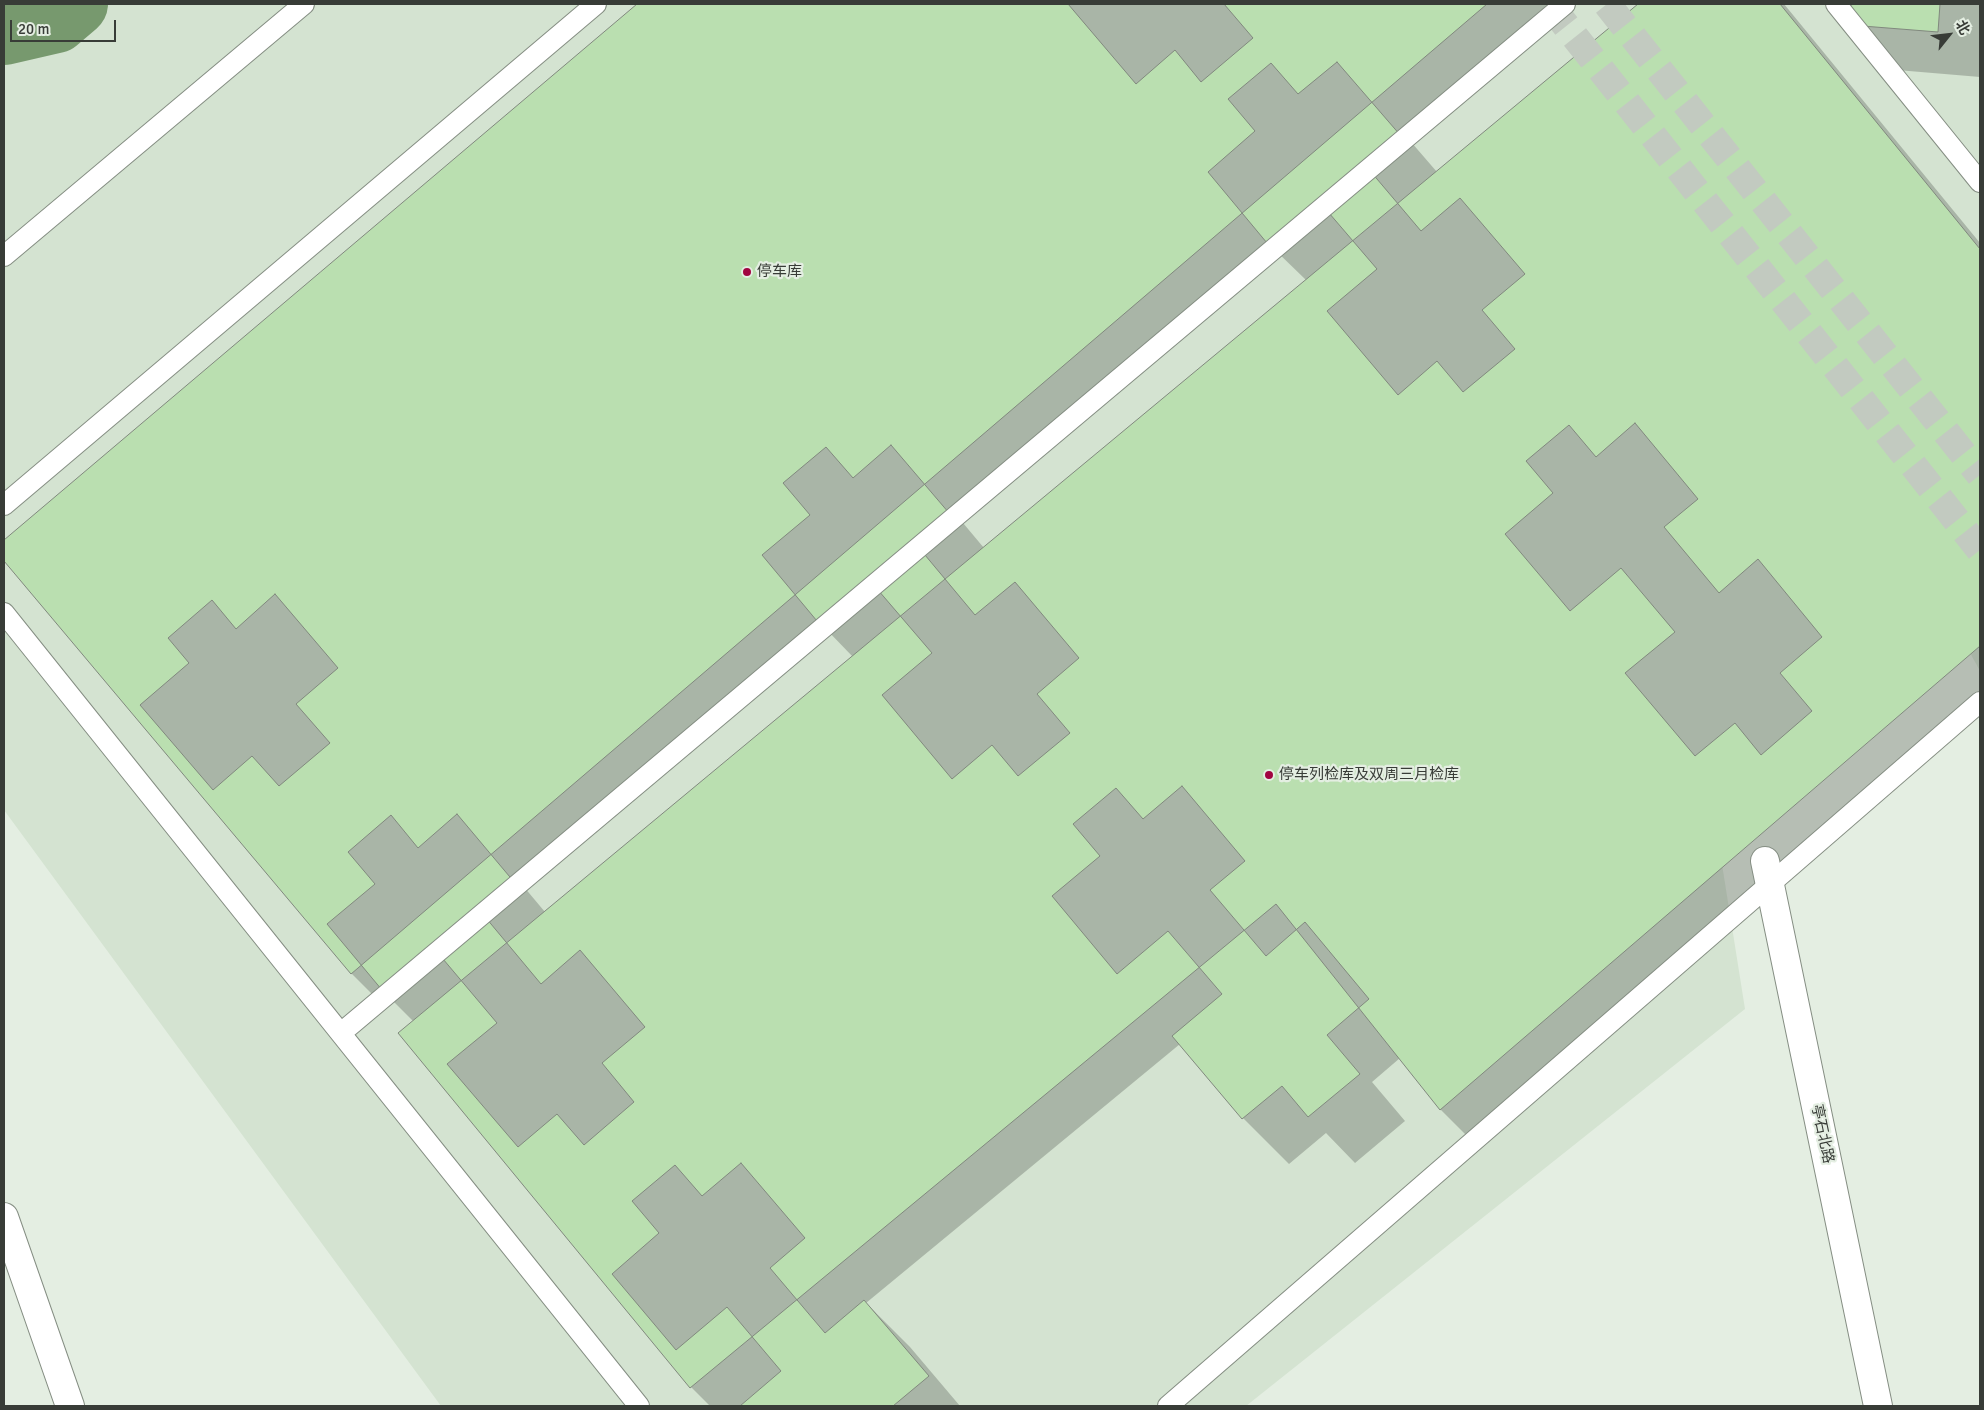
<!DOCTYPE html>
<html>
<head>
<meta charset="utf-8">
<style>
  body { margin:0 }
  #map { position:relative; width:1984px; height:1410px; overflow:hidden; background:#e4eee2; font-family:Signika,"Noto Sans SC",sans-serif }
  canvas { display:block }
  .frame { position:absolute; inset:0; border:5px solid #383c37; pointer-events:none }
  .north { position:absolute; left:1924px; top:10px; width:50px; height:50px; -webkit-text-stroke:4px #e4eee2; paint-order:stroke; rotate:61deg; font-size:14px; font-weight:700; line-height:20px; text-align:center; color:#383c37 }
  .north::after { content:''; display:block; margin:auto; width:18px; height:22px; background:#383c37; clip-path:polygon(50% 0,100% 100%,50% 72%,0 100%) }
  .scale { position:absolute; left:10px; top:20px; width:106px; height:22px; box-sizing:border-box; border:2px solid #383c37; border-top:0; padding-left:6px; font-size:15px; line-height:18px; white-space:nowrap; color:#383c37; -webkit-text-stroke:4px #e4eee2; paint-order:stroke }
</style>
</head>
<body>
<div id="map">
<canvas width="1984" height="1410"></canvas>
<div class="frame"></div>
<div class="north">北</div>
<div class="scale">20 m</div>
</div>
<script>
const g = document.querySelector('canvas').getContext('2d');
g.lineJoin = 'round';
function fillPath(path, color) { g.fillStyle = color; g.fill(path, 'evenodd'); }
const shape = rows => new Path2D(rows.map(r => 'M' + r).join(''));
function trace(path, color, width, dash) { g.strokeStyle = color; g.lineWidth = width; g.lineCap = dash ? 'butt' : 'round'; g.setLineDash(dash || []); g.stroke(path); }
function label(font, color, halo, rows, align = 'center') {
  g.font = font + ' Signika,"Noto Sans SC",sans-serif'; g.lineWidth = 4.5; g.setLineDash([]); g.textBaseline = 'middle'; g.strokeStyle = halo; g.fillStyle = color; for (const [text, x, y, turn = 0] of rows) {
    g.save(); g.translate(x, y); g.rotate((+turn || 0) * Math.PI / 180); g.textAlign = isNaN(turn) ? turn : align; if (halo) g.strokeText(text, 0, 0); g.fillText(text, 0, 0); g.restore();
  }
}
const built = shape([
  [19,4,1980,4,1980,671,1970,653,1722,864,1745,1009,1246,1406,441,1406,4,810,4,16]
]);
const shadow = shape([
  [639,4,1559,4,1405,135,1437,172,1640,4,1784,4,1980,243,1980,708,1474,1143,1441,1110,1400,1058,1372,1082,1405,1121,1355,1163,1326,1133,1289,1164,1243,1118,1180,1044,866,1303,910,1347,960,1406,710,1406,691,1387,400,1033,413,1021,392,1000,384,1006,351,973,4,559,4,542],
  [1273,248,1306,280,984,548,958,517],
  [826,629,853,657,545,912,524,887],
  [1840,4,1980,4,1980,77,1897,70]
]);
const river = shape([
  [4,33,56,21,76,4]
]);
const building = shape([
  [637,4,1487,4,351,974,4,561,4,540,637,4],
  [1068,4,1224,4,1253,38,1201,82,1175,50,1136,84,1068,4],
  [1638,4,1780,4,1980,249,1980,646,1440,1110,1276,904,690,1388,398,1033,1638,4],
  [1851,4,1940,4,1938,32,1850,25,1851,4],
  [1337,62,1401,136,1366,166,1421,231,1460,198,1525,274,1482,310,1515,349,1463,392,1437,361,1398,395,1327,311,1377,269,1323,206,1272,249,1208,172,1255,131,1228,99,1271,63,1298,94,1337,62],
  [1635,423,1698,499,1664,527,1719,593,1758,559,1822,637,1780,673,1812,711,1761,755,1735,723,1695,756,1625,673,1675,632,1621,568,1570,611,1505,534,1553,493,1526,461,1569,425,1596,457,1635,423],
  [891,445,955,520,920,549,975,615,1015,582,1079,658,1037,694,1070,733,1018,776,992,745,952,779,882,695,932,653,878,590,827,633,762,555,810,515,783,483,826,447,853,478,891,445],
  [275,594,338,668,296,704,330,743,279,786,252,756,213,790,140,705,189,663,168,638,212,600,236,629,275,594],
  [1182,786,1245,861,1210,890,1266,956,1305,922,1369,999,1327,1035,1360,1074,1308,1117,1282,1086,1242,1119,1172,1036,1222,994,1168,931,1117,974,1052,896,1100,856,1073,824,1116,788,1143,819,1182,786],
  [457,814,520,889,486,918,541,984,580,950,645,1027,602,1063,634,1102,584,1145,557,1114,518,1147,447,1064,497,1023,443,959,392,1002,327,924,375,884,348,852,391,815,418,848,457,814],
  [741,1163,805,1238,770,1268,825,1333,864,1300,929,1376,893,1406,740,1406,781,1371,727,1307,676,1350,612,1274,659,1233,632,1201,675,1165,702,1196,741,1163]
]);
const secondaryTunnel = shape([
  [1549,4,1980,550],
  [1607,4,1980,475]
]);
const lane = shape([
  [1836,4,1980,182],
  [4,256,304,4],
  [4,505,596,4],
  [4,613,639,1406],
  [341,1033,1565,4],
  [1168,1406,1980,702]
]);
const street = shape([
  [1765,861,1878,1406],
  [4,1217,70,1406]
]);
const markers = [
  [747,272,5,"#a10440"],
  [1269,775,5,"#a10440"]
];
const poiNames = [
  ["停车库",757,272],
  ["停车列检库及双周三月检库",1279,775]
];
const streetNames = [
  ["亭石北路",1822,1134,78]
];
fillPath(built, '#d4e3d1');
fillPath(shadow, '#0003');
trace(river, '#77996e', 64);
fillPath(building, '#badfb0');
trace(building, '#81897e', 1);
trace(secondaryTunnel, '#c2cac0', 28, [28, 14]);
trace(lane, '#858e83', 22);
trace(street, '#858e83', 30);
trace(lane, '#fff', 20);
trace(street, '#fff', 28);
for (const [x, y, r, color] of markers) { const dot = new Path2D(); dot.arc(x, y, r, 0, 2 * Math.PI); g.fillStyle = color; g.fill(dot); trace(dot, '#e4eee2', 2); }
label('15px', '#383c37', '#e4eee2', poiNames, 'left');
label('15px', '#383c37', '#e4eee2', streetNames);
</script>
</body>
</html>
